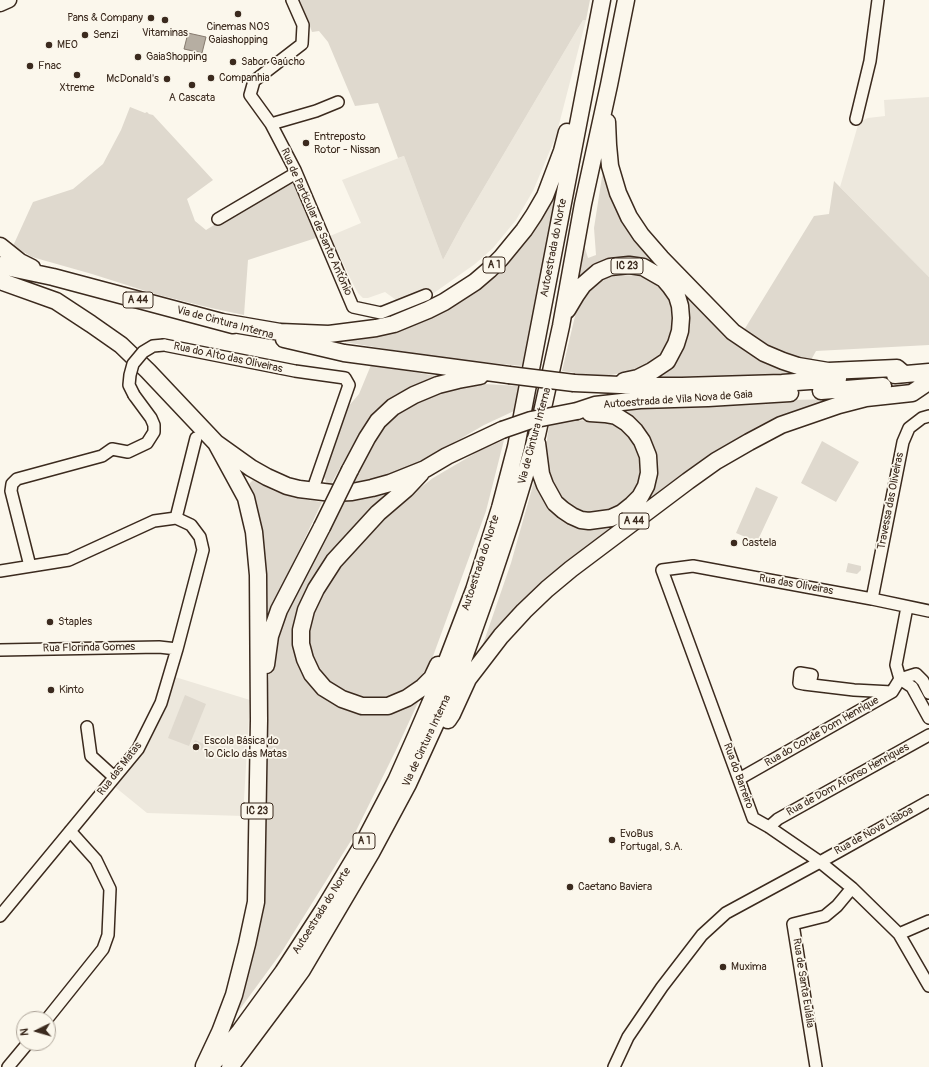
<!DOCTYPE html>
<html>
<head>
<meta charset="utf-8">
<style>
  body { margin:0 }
  #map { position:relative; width:929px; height:1067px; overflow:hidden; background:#fbf7ec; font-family:Pangolin,sans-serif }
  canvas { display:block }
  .north { position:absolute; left:16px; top:1011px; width:40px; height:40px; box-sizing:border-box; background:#fbf7ec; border:1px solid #aea59a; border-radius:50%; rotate:265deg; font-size:11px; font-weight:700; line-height:16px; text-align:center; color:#3b2a1e }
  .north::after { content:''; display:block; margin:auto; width:14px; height:18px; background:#3b2a1e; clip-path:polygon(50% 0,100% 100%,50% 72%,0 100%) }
</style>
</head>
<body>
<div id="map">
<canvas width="929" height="1067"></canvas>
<div class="north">N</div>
</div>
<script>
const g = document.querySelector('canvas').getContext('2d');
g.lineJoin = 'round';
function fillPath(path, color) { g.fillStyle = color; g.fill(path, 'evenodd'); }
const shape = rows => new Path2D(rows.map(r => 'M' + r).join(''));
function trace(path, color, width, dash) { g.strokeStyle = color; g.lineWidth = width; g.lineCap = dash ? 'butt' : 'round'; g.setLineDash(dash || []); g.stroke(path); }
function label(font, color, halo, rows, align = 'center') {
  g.font = font + ' Pangolin,sans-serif'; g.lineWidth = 3.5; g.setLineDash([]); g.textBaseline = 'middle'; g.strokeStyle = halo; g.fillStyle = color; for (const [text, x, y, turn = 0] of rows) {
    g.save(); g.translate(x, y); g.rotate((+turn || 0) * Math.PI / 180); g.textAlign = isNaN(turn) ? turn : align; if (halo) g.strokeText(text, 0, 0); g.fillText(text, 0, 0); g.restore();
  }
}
const built = shape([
  [583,20,586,20,556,136,533,191,516,220,493,248,475,264,431,295,426,289,426,291,404,300,396,300,385,292,368,298,363,298,358,293,353,284,330,236,361,223,342,180,404,156,443,260,463,223],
  [929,97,929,277,840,187,858,125,861,121,868,118,885,116,884,100],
  [175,677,250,700,243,816,147,813,115,787,138,757,151,737,161,718]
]);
const green = shape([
  [300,0,590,0,586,20,583,20,463,223,443,260,404,156,398,158,378,103,355,106,328,42,319,31,312,32],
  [130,107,145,113,147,112,149,114,153,115,213,180,187,199,195,221,206,230,293,176,319,237,248,260,244,315,211,308,155,294,92,274,32,257,13,246,33,202,73,189,103,164,121,130],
  [566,153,523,366,448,359,350,343,332,339,371,336,413,325,450,306,489,280,516,254,528,240,543,215],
  [604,164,682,287,803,373,714,379,653,379,684,342,689,321,685,300,645,260,636,257,605,260,591,265,577,281,584,245,588,258,596,255,594,228],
  [834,181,929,277,929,345,816,351,811,360,801,361,785,352,768,346,744,330,814,216,829,214],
  [622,275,640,276,655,282,664,290,671,301,676,318,672,335,665,353,653,362,641,369,606,376,589,375,562,371,576,312,587,292,595,283,605,277],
  [371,365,443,377,395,395,375,411,361,430,330,486,327,484,324,477,324,471,336,441,347,408,359,394],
  [484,384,519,386,514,411,484,425,424,460,397,474,348,487,379,428,394,415,432,394,469,385],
  [833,399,725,451,481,650,511,563,535,478,562,517,628,515,653,448,644,429,622,411,641,408,790,400],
  [589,420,603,420,618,425,631,437,640,456,641,472,636,488,631,496,622,504,610,510,596,514,582,512,569,507,559,495,552,486,547,465,546,446,549,426,568,421],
  [504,440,486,511,432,659,420,678,407,690,398,696,375,700,350,696,326,680,318,669,310,649,309,628,314,606,335,575,366,536,398,505,433,478,479,451],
  [822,441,859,462,836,502,801,483],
  [253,480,274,491,295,498,322,502,278,595,265,632,266,564,263,535,259,515,254,496,249,484],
  [756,487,778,497,757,542,736,533],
  [389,491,371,508,352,532,296,634,342,707,421,696,396,750,352,839,281,953,229,1024,248,973,258,927,266,703,269,674,276,640,288,606,343,499,355,500,364,498],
  [848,563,861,566,861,570,857,574,846,572],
  [185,695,206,704,189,746,168,738],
  [195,740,204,744,202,750,192,746]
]);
const water = shape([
  [188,33,206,37,202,53,184,49,188,33]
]);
const minor = shape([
  [292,0,303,25,302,44,254,81,250,95,271,124,295,170,353,307,381,313,426,295],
  [856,119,870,61,878,0],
  [271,124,316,111,338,102],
  [218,219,296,173],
  [164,345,295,371,345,378,349,385,315,483],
  [176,518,196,438],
  [30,566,11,491,12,484,17,479,102,456,112,449,128,452,147,443,154,432,154,425,151,418,134,395],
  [0,571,69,560,154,521,176,518,191,525,200,537,203,550,177,649,161,703,138,749,0,916],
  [872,599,903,442,909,428,922,418,929,416],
  [929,611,872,599,693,566,662,570,753,818,769,827,820,862,852,888,899,934,929,986],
  [0,650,159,647,177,649],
  [900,679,896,665,907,607],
  [900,679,912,687,929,718],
  [900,679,916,674,923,681,929,693],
  [810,684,812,675,800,673,799,683,804,684,854,690,892,692],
  [87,727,91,756,114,777],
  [739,779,892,692,900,679],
  [769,827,778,819,929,735],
  [899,934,929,921],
  [47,1019,103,949,108,935,110,889,96,860,70,831],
  [8,1067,28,1043],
  [614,1067,628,1037,662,987,702,935,726,913,820,862,929,801],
  [816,1067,793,924,825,916,837,906,852,888]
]);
const major = shape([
  [0,4,9,0]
]);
const highway = shape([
  [607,122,608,145,610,166,618,193,629,217,641,235,661,258,733,332,764,353,783,361,798,366,828,371,897,368,904,374],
  [0,246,20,262,32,268],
  [0,265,6,267,53,277,233,325],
  [0,281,56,301,91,324,121,345,148,371,216,443,251,468,267,477,287,486,299,489,332,493,352,492,372,488,390,483,425,469,447,456,502,430],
  [567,310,576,295,583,285,598,272,610,267,629,265,643,267,664,279,670,286,677,296,680,306,681,318,680,331,676,344,667,361,652,371,638,378,624,381],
  [222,322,280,332,329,334,376,328,394,324,428,310,444,302,475,282,489,270,501,258,524,230,534,215,545,196,562,151,567,132],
  [284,339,344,353,509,375],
  [895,375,929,372],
  [574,383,643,386,682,386,782,383,838,379],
  [821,391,883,386],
  [577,411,595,405,640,400,708,398,790,393],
  [537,443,541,474,545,485,555,503,563,510,572,516,581,520,589,521,611,518,622,513,632,505,640,497,646,486,649,473,648,456,642,441,635,431,627,423,616,416,605,414,590,413],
  [350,470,367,438,378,421,393,407,414,395,438,385,458,380,480,376],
  [421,473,406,489,378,513,334,561,316,589,306,610,301,630,301,644,305,659,312,674,324,688,342,699,362,706,388,706,407,698,423,687,432,678,438,665],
  [266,665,270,636,279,610,322,527],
  [448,720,452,714,468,679,501,636,524,611,547,589,571,569,688,481,716,461,749,442,781,425,839,405,866,398,912,393,927,383],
  [204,1066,220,1032,234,995,247,944,256,902,259,720,258,575,254,532,246,498,216,443],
  [210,1067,240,1031,283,972,324,909,362,846,396,781,416,736,435,692,474,590,500,508,516,447,602,0],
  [230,1067,286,992,302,970,371,853,408,784,440,714,461,666,488,590,512,518,537,435,561,326,583,204,609,85,626,0]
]);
const minorBridge = shape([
  [134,395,129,385,130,375,133,364,143,352,153,346,164,345]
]);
const highwayBridge = shape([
  [509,375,574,383],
  [502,430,531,420,577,411],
  [322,527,350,470]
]);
const markers = [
  [238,14,4,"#3b2a1e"],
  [151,18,4,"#3b2a1e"],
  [165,20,4,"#3b2a1e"],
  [85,35,4,"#3b2a1e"],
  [49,45,4,"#3b2a1e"],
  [138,57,4,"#3b2a1e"],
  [233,62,4,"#3b2a1e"],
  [30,66,4,"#3b2a1e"],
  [77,75,4,"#3b2a1e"],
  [211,78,4,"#3b2a1e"],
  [167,79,4,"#3b2a1e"],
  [192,85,4,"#3b2a1e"],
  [306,143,4,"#3b2a1e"],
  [734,543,4,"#3b2a1e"],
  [50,622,4,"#3b2a1e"],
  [51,690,4,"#3b2a1e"],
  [196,747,4,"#3b2a1e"],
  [612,840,4,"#3b2a1e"],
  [570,887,4,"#3b2a1e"],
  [723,967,4,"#3b2a1e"]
];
const shields = [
  [494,265,22],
  [627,266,32],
  [138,300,30],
  [634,521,30],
  [257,811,32],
  [364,841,22]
];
const shieldNames = [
  ["A 1",494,265],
  ["IC 23",627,266],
  ["A 44",138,300],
  ["A 44",634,521],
  ["IC 23",257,811],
  ["A 1",364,841]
];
const poiNames = [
  ["Pans & Company",143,18,"right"],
  ["Cinemas NOS",238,27,"center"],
  ["Gaiashopping",238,40,"center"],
  ["Vitaminas",165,33,"center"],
  ["Senzi",93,35],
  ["MEO",57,45],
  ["GaiaShopping",146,57],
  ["Sabor Gaúcho",241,62],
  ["Fnac",38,66],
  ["Companhia",219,78],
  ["McDonald's",159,79,"right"],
  ["Xtreme",77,88,"center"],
  ["A Cascata",192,98,"center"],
  ["Entreposto",314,137],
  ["Rotor - Nissan",314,150],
  ["Castela",742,543],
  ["Staples",58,622],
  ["Kinto",59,690],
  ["Escola Básica do",204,741],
  ["1º Ciclo das Matas",204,754],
  ["EvoBus",620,834],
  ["Portugal, S.A.",620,847],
  ["Caetano Baviera",578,887],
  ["Muxima",731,967]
];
const streetNames = [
  ["Rua de Particular de Santo António",316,222,66],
  ["Autoestrada do Norte",554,248,-79],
  ["Via de Cintura Interna",225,323,15],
  ["Rua do Alto das Oliveiras",228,358,12],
  ["Autoestrada de Vila Nova de Gaia",678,400,-4],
  ["Via de Cintura Interna",535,436,-75],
  ["Travessa das Oliveiras",891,501,-79],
  ["Autoestrada do Norte",481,563,-72],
  ["Rua das Oliveiras",796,585,10],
  ["Rua Florinda Gomes",89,648,-1],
  ["Rua do Conde Dom Henrique",822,732,-30],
  ["Via de Cintura Interna",427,741,-65],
  ["Rua das Matas",120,769,-52],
  ["Rua do Barreiro",738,776,70],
  ["Rua de Dom Afonso Henriques",848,780,-29],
  ["Rua de Nova Lisboa",874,831,-29],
  ["Autoestrada do Norte",322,911,-58],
  ["Rua de Santa Eulália",803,983,81]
];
fillPath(built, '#ede8dd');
fillPath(green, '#dfd9ce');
fillPath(water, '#b6aea2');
trace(water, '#85796d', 1);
trace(minor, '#3b2a1e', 14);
trace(major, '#3b2a1e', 17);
trace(highway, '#3b2a1e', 19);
trace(minor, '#fbf7ec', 11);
trace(major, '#fbf7ec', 14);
trace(highway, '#fbf7ec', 16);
trace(minorBridge, '#3b2a1e', 14, []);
trace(highwayBridge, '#3b2a1e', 19, []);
trace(minorBridge, '#fbf7ec', 11);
trace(highwayBridge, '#fbf7ec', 16);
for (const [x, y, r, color] of markers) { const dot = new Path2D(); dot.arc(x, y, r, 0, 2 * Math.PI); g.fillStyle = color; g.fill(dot); trace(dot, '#fbf7ec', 1.5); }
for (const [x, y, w] of shields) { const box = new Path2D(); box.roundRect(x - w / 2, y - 8, w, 16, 3); g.fillStyle = '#fbf7ec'; g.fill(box); trace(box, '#3b2a1e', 1); }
label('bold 10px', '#3b2a1e', null, shieldNames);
label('11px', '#3b2a1e', '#fbf7ec', poiNames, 'left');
label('11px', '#3b2a1e', '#fbf7ec', streetNames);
</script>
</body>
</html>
